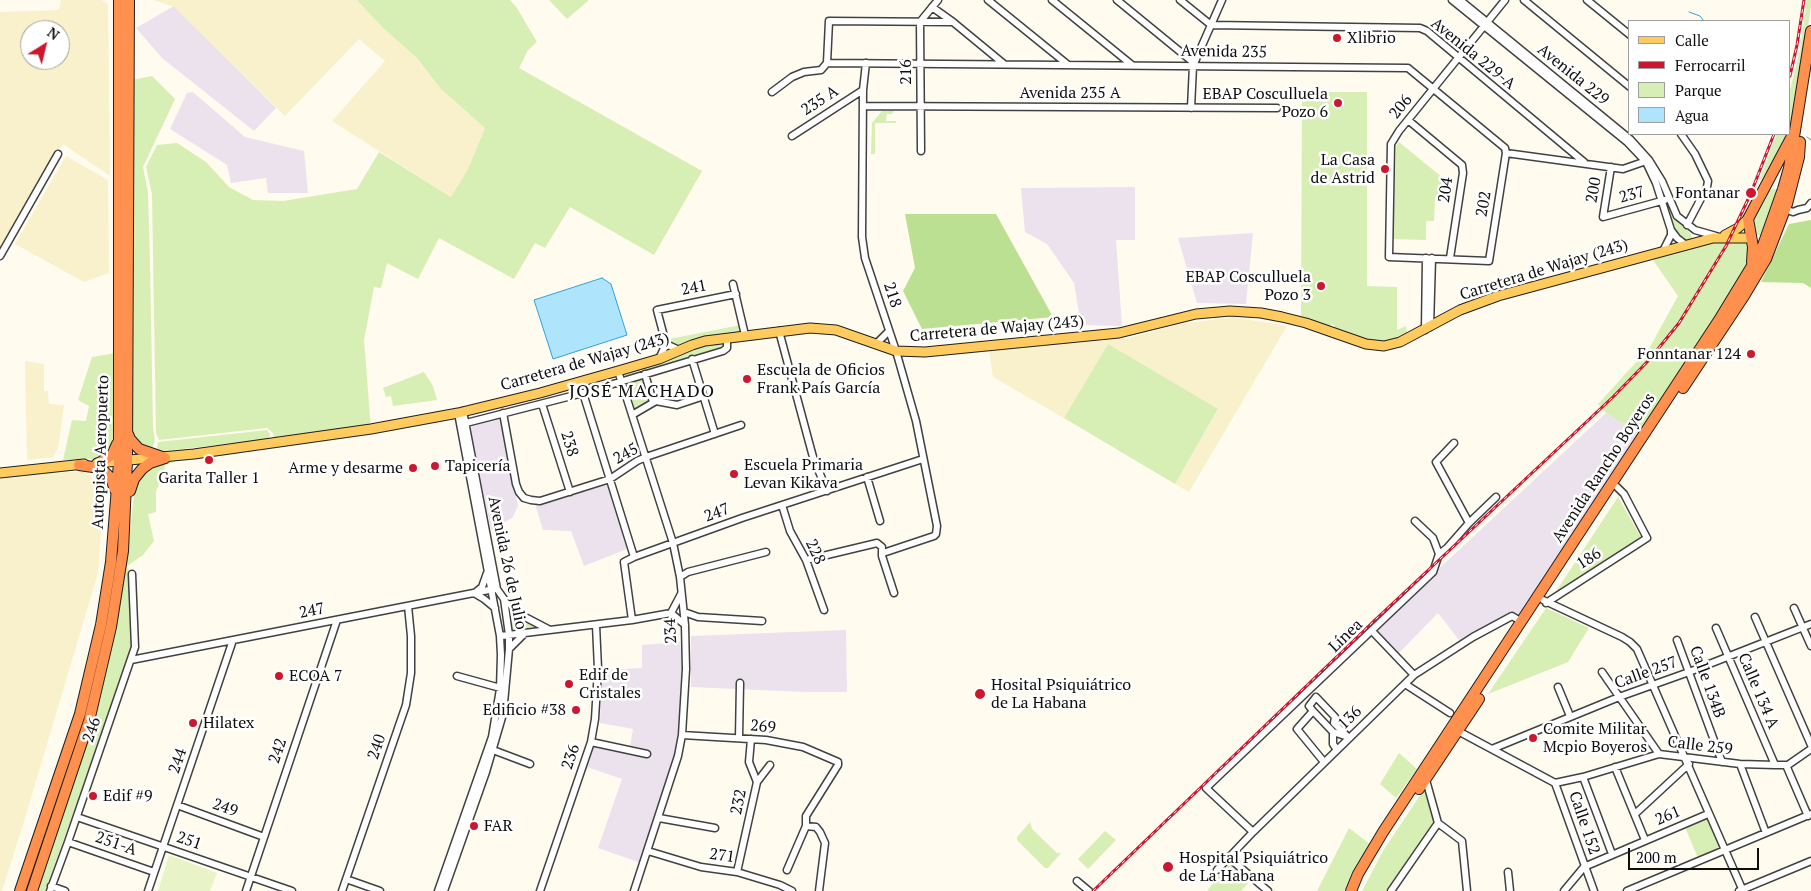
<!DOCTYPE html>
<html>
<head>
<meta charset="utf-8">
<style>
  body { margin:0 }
  #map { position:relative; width:1811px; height:891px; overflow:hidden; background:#fffbef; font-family:"PT Serif",serif }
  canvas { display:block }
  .legend { position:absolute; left:1628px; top:20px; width:162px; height:115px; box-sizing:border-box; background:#fff; border:1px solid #9f9f9f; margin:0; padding:6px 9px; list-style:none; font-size:15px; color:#0e0e0e }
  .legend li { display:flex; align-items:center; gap:10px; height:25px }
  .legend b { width:25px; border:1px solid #9f9f9f }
  .north { position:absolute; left:20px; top:20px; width:50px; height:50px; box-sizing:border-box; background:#fff; border:1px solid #9f9f9f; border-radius:50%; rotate:36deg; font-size:14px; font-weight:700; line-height:20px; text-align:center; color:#0e0e0e }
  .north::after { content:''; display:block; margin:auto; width:18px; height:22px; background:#cc182f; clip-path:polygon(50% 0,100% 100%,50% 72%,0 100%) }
  .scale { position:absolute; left:1628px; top:848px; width:131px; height:22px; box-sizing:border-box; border:2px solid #0e0e0e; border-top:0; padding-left:6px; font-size:15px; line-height:18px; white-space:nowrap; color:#0e0e0e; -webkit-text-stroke:4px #fff; paint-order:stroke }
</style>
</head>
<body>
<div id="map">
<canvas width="1811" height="891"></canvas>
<ul class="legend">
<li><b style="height:6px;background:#ffcb5f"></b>Calle</li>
<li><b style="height:6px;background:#cc182f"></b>Ferrocarril</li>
<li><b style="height:14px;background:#d7eeb4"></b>Parque</li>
<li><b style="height:14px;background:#aee5fc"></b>Agua</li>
</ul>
<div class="north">N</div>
<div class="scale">200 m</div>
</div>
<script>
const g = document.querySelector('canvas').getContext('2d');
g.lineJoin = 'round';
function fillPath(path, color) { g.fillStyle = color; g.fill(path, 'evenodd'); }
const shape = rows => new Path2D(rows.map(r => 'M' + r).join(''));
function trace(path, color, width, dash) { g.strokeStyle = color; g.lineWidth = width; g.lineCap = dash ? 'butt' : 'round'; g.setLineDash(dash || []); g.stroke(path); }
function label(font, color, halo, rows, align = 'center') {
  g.font = font + ' "PT Serif",serif'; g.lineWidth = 5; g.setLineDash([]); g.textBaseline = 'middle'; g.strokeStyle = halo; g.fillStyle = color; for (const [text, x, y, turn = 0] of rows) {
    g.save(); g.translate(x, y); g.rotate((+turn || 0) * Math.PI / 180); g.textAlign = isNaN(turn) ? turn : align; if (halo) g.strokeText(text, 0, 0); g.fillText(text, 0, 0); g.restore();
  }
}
const industrial = shape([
  [174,6,276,108,254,131,162,58,136,28],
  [193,92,245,137,304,151,308,193,268,193,266,178,231,183,227,165,170,129,187,93],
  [1135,187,1135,240,1116,240,1122,326,1081,325,1074,283,1047,244,1025,232,1021,188],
  [1253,233,1246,304,1197,303,1178,238],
  [1606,413,1640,434,1517,619,1512,616,1462,644,1438,613,1396,656,1372,631],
  [500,419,518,506,512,518,491,530,470,425],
  [607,485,627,549,584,566,571,531,543,530,535,504],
  [846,630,847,692,805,692,691,687,691,636],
  [680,642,683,667,680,736,676,755,641,863,598,848,622,779,587,767,594,745,629,753,633,729,600,723,602,670,642,668,642,645]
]);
const farmland = shape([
  [61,0,102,0,108,4,110,176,63,144,0,249,0,12,59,10],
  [30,30,60,30,60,60,30,60],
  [154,0,357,0,382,27,417,58,441,89,485,128,468,169,451,197,332,121,385,61,359,39,285,116,174,7],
  [66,156,108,180,109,273,84,282,15,244],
  [1233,317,1287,326,1189,492,1175,484,1218,410,1108,344,1064,418,993,377,989,351,1128,338,1180,324],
  [25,361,44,364,44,391,48,391,49,404,64,405,58,448,53,457,27,460],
  [86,471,101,489,101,531,98,573,22,828,2,891,0,891,0,479,19,475]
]);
const green = shape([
  [357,0,510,0,517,8,537,42,528,50,519,68,702,171,654,255,570,207,545,248,535,243,514,279,439,238,418,279,387,263,381,288,374,287,364,340,371,429,276,442,273,433,267,428,159,440,156,433,152,194,146,167,157,145,177,143,206,162,229,187,253,200,283,201,357,189,379,152,451,197,468,169,485,128,441,89,417,58,382,27],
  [549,0,589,0,567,19],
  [1807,0,1811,0,1811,7,1794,116,1790,125,1790,90,1800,50],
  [152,76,175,99,143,167,148,193,150,263,153,428,155,440,152,449,141,448,129,430,132,80],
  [1302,92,1367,92,1367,286,1397,287,1397,330,1406,326,1407,334,1399,339,1383,341,1367,341,1336,330,1333,324,1328,327,1301,318],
  [882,111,894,111,892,114,887,114,886,121,896,121,896,123,875,123,875,154,871,154,872,123],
  [1777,134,1786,134,1769,169,1761,180,1760,179],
  [1399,142,1443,178,1443,198,1435,198,1434,221,1426,221,1426,240,1393,239,1396,146],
  [1773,189,1779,190,1761,236,1755,234,1752,222,1767,192],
  [1667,205,1674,217,1691,234,1692,238,1689,241,1685,241,1674,232],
  [1723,239,1744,240,1748,243,1749,260,1711,325,1640,434,1606,413,1598,404,1650,347,1678,296,1653,260],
  [741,325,743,333,701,337,678,346,672,344,669,339],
  [723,344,724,347,626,378,624,374,652,366,700,347],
  [1108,344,1218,409,1175,484,1064,418],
  [116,353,116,438,114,448,98,459,63,460,72,420,86,421,89,406,78,400,92,357],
  [424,372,433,386,437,400,393,406,391,396,386,397,383,388],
  [643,379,649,401,635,411,627,383],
  [267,430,270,434,269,439,165,451,157,450,158,442],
  [180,460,165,465,164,474,156,491,156,512,148,514,154,541,143,555,126,567,130,570,132,645,130,656,45,891,37,891,115,631,126,567,135,485,139,477,161,461],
  [1618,497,1642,539,1555,593],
  [1546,608,1589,628,1568,662,1488,694],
  [509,609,526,622,539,628,512,631],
  [1399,753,1417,769,1396,798,1380,784],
  [1425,791,1435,820,1388,891,1362,891,1383,851,1421,794],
  [1707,818,1721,849,1698,858,1685,827],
  [1030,822,1032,829,1057,853,1061,853,1048,868,1045,868,1017,840,1017,837],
  [1349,828,1370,844,1344,891,1317,891],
  [1105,831,1116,840,1088,869,1078,859],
  [1229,863,1250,881,1241,891,1207,891]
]);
const forest = shape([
  [905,214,996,214,1053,317,922,329,903,291,915,268],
  [1811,220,1811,288,1803,283,1761,282,1789,224]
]);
const pitch = shape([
  [169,855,217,873,210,891,158,891]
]);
const water = shape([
  [602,278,611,284,627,335,553,359,534,300,602,278]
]);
const stream = shape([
  [1689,12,1700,16,1704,21],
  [1807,137,1811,140]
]);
const minor = shape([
  [988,0,1067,64],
  [1052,0,1132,65],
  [1117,0,1194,63],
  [1180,0,1211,25,1420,28,1427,31,1584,162],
  [1452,0,1627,142,1646,162,1656,183,1671,230,1677,238,1686,245],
  [1460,0,1630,139,1649,160,1662,181,1677,216,1695,230,1716,236],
  [1505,0,1399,131,1391,144,1389,257,1489,261,1506,153],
  [1524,0,1630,87],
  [1587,0,1630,35],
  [932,7,953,22],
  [827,63,1408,68,1505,148,1506,153,1623,169,1649,160],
  [827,63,829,21,953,22,1004,64],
  [866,63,863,90,862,237,865,258,896,351,916,421,937,526,936,534,934,536,883,553],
  [772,92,792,77,804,72,821,70,827,63],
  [863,106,1277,108],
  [1191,108,1193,66,1222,0],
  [1408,120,1462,165,1463,173,1450,258],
  [1681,134,1695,154,1708,181,1707,187,1687,225],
  [792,136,863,90],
  [921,151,920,22,938,0],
  [1611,167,1603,217,1665,200],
  [1785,209,1793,212,1798,210,1807,208,1811,203],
  [1663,251,1671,235,1671,230],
  [0,256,58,154],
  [733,284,745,335],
  [1430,327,1432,258],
  [1425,330,1426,258],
  [779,331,813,457,827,491],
  [876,344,889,331],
  [679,350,666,344,657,310,736,294],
  [659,359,666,344],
  [692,359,715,434],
  [618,371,673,543,680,577,685,625,686,669,682,735,678,756,634,891],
  [645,374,653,402],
  [583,393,634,557],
  [542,404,570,492],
  [503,413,516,484,519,492,524,498,531,500,540,501,610,479,637,461,646,457,741,425],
  [632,415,656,401,677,405,704,396],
  [466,423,583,393,723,351,727,348,727,338],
  [1454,443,1436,462,1469,523],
  [867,477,880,521],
  [782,505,790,531,806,560,824,610],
  [1415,521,1433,538,1439,554],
  [806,560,877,543,882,547,882,556,894,593],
  [680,577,688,572,766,552],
  [476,592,482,587,487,573],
  [474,593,484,599,495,608],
  [504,599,523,616,548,629],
  [1543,600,1622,637,1630,642,1637,649,1743,891],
  [1546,603,1647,538,1624,494,1617,487],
  [1794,608,1811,646],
  [684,612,698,617,762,621],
  [671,613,681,594],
  [1755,617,1811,745],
  [632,620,624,562,634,557,742,518,923,459],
  [1716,628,1775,765],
  [1372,631,1414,675],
  [500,636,632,620,671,613,685,625],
  [1677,640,1722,762],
  [509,649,525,633],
  [131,660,494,589],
  [1602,672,1659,754],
  [457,676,504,689],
  [1405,684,1450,713],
  [1558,687,1570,716],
  [1313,711,1333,732],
  [1458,731,1555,783,1594,891],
  [682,735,766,740,803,747,838,762,838,765,806,816,806,826,787,870],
  [739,738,740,683],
  [591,742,647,754],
  [1492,749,1619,697,1689,672,1811,624],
  [493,750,530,764],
  [1337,750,1333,744,1333,732,1348,737],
  [1324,762,1297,729,1313,711,1309,706,1316,697,1335,717,1334,723,1349,738],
  [1740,764,1766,833],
  [1786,765,1808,816],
  [1615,767,1645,840],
  [1583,777,1612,854],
  [1426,780,1438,823,1462,841,1467,891],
  [757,782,770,765],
  [1555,783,1583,777,1659,754,1740,764,1775,765,1788,765,1811,749],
  [177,805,264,837],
  [1635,814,1689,764],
  [77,817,292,891],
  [659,818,715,828],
  [806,826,816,827,820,832,825,843,819,891],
  [1253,832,1206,788,1433,572,1439,554,1447,548,1469,523,1496,497],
  [68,842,154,872],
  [648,851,701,867,737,872,780,885,792,891],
  [1228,857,1268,891],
  [1217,870,1253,832,1414,675,1473,637,1512,616,1522,622],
  [737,872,757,782,749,762,751,739],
  [1508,872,1510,891],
  [346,879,380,891],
  [1077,881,1089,891],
  [51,886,65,891],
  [50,891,68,842,135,647,132,574],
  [148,891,233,640],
  [246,891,337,620],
  [342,891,406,705,411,673,411,636,408,606],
  [438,891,492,737,500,689,501,655,500,636,458,413],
  [444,891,486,772,503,714,509,649,509,635,504,599,497,589,463,411],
  [540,891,591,742,595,719,598,669,596,625],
  [1391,891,1438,823],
  [1564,891,1584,867,1708,814],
  [1627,891,1811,814],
  [1739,891,1811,861]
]);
const major = shape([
  [1725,235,1738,228,1748,219],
  [97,463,194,454,371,429,458,413,540,393,618,371,659,359,692,345,705,341,810,328,836,330,896,351,925,352,1119,333,1196,314,1230,311,1261,313,1282,317,1306,323,1366,344,1384,346,1400,342,1460,310,1498,296,1713,238,1751,238],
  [0,473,84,464]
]);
const highway = shape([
  [1752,262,1753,247,1748,219,1792,136],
  [1683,388,1744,296,1766,259,1787,204,1799,157,1800,142],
  [128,434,130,439,139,449,165,458],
  [99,463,112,455,117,444],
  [79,465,100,468,111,478,115,490],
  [130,491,134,479,142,469,150,463,165,458],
  [1419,789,1479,699],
  [20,891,80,714,101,625,111,562,119,462,119,0],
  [32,891,89,721,111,627,123,551,127,461,129,0],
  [1351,891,1358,874,1383,832,1719,320,1761,251,1783,189,1789,168,1811,31]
]);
const rail = shape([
  [1790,76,1797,45,1804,0],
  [1093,891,1375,620,1613,397,1649,360,1679,323,1726,246,1751,193,1774,134]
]);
const markers = [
  [1337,38,5,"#cc182f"],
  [1338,103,5,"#cc182f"],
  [1385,169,5,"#cc182f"],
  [1751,193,6,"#cc182f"],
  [1321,286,5,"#cc182f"],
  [1751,354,5,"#cc182f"],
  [747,379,5,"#cc182f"],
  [209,460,5,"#cc182f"],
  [435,466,5,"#cc182f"],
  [413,468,5,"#cc182f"],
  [734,474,5,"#cc182f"],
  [279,676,5,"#cc182f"],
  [569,684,5,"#cc182f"],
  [980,694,6,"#cc182f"],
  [576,710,5,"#cc182f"],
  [193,723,5,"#cc182f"],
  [1533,738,5,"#cc182f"],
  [93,796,5,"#cc182f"],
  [474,826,5,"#cc182f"],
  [1168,867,6,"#cc182f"]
];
const poiNames = [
  ["Xlibrio",1347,38],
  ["EBAP Cosculluela",1328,94,"right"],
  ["Pozo 6",1328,112,"right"],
  ["La Casa",1375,160,"right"],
  ["de Astrid",1375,178,"right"],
  ["Fontanar",1740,193,"right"],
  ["EBAP Cosculluela",1311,277,"right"],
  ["Pozo 3",1311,295,"right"],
  ["Fonntanar 124",1741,354,"right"],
  ["Escuela de Oficios",757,370],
  ["Frank País García",757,388],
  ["Escuela Primaria",744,465],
  ["Levan Kikava",744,483],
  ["Tapicería",445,466],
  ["Arme y desarme",403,468,"right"],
  ["Garita Taller 1",209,478,"center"],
  ["Edif de",579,675],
  ["Cristales",579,693],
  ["ECOA 7",289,676],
  ["Hosital Psiquiátrico",991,685],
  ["de La Habana",991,703],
  ["Edificio #38",566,710,"right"],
  ["Hilatex",203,723],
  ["Comite Militar",1543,729],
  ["Mcpio Boyeros",1543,747],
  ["Edif #9",103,796],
  ["FAR",484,826],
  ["Hospital Psiquiátrico",1179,858],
  ["de La Habana",1179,876]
];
const streetNames = [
  ["Avenida 235",1224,52,1],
  ["Avenida 229-A",1473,54,39],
  ["216",906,72,-90],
  ["Avenida 229",1573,75,39],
  ["Avenida 235 A",1070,93],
  ["235 A",820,101,-33],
  ["206",1401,107,-51],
  ["204",1446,190,-82],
  ["200",1594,190,-80],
  ["237",1632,195,-15],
  ["202",1484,204,-80],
  ["Carretera de Wajay (243)",1544,270,-17],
  ["241",694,288,-11],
  ["218",892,295,72],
  ["Carretera de Wajay (243)",997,329,-5],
  ["Carretera de Wajay (243)",585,362,-16],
  ["238",569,444,73],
  ["Autopista Aeropuerto",101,452,-88],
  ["245",626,454,-29],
  ["Avenida Rancho Boyeros",1604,468,-57],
  ["247",717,513,-20],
  ["228",815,552,65],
  ["186",1589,559,-33],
  ["Avenida 26 de Julio",507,563,78],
  ["247",312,611,-11],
  ["234",671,631,-93],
  ["Línea",1346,636,-44],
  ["Calle 257",1646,673,-20],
  ["Calle 134B",1707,682,70],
  ["Calle 134 A",1758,691,67],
  ["136",1350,718,-44],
  ["269",763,727,6],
  ["246",92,730,-71],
  ["Calle 259",1700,746,7],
  ["240",377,747,-71],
  ["242",278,751,-71],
  ["236",571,757,-71],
  ["244",178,761,-71],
  ["232",739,802,-78],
  ["249",225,808,20],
  ["261",1668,816,-23],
  ["Calle 152",1584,823,71],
  ["251",189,841,19],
  ["251-A",116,844,19],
  ["271",722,856,8]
];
const neighbourhoodNames = [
  ["JOSÉ MACHADO",642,392]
];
fillPath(industrial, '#ebe2ee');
fillPath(farmland, '#f8f1cc');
fillPath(green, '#d7eeb4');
fillPath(forest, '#bbe092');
fillPath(pitch, '#e8f4c7');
fillPath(water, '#aee5fc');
trace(water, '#2ea3da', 1);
trace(stream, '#2ea3da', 1);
trace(minor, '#414141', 9);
trace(major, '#1f1f1f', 11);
trace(highway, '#1f1f1f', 12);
trace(minor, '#fff', 6);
trace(major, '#ffcb5f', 9);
trace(highway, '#ff904d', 10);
trace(rail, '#cc182f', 3);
trace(rail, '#fff', 1, [4]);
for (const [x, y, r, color] of markers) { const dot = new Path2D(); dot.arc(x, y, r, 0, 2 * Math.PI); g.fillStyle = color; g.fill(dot); trace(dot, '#fff', 2); }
label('16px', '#0e0e0e', '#fff', poiNames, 'left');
label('16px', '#0e0e0e', '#fff', streetNames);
g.letterSpacing = '1px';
label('18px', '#0e0e0e', '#fff', neighbourhoodNames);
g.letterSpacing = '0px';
</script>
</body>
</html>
